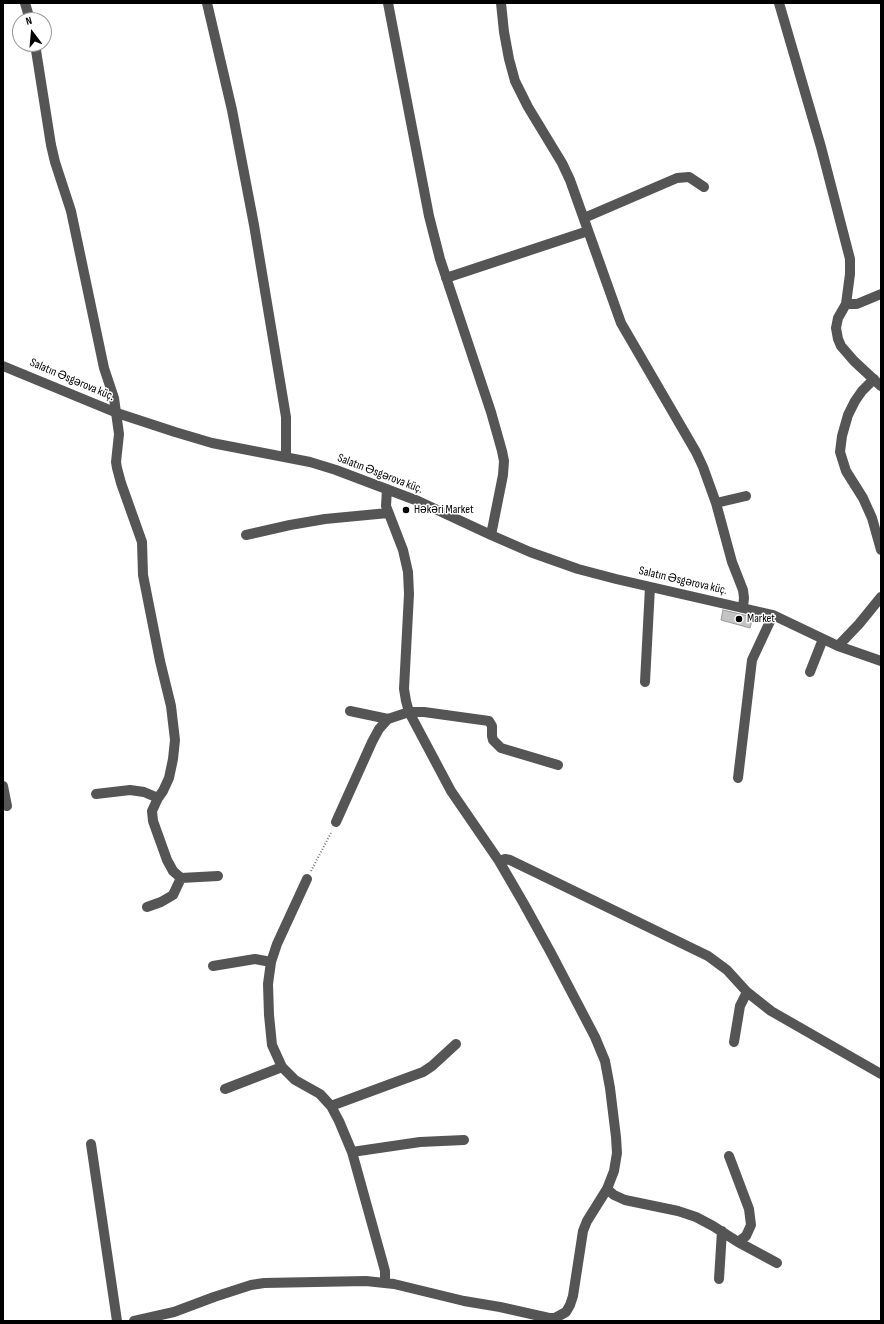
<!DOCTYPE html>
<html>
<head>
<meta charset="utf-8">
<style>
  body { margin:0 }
  #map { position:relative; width:884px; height:1324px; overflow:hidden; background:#fff; font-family:"Sofia Sans Condensed",sans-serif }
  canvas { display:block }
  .frame { position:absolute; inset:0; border:4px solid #000; pointer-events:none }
  .north { position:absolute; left:12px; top:12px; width:40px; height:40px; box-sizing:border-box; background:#fff; border:1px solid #999; border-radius:50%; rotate:344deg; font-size:11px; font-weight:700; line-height:16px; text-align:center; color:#000 }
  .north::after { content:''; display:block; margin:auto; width:14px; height:18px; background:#000; clip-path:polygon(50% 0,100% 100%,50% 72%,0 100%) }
</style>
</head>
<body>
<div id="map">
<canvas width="884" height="1324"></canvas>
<div class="frame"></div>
<div class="north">N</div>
</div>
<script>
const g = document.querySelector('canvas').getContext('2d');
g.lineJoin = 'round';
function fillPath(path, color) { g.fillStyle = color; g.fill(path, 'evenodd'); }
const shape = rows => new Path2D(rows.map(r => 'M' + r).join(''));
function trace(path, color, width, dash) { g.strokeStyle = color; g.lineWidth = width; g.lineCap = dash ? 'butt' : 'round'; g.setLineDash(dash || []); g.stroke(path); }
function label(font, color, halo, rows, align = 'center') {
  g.font = font + ' "Sofia Sans Condensed",sans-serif'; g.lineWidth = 3; g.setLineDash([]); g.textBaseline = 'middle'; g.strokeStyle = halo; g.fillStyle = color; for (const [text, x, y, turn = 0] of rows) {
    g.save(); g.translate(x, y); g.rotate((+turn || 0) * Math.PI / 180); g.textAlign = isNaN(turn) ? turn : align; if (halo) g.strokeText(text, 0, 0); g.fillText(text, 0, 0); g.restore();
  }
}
const building = shape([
  [723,610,753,617,750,628,721,620,723,610]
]);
const path = shape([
  [311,871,332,831]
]);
const minor = shape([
  [25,3,30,20],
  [207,3,232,110,254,225,286,417,286,457],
  [388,3,429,216,440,259,491,412,502,451,504,461,503,475,491,535],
  [501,3,504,32,509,59,515,81,528,107,562,163,570,180,621,323,696,452,703,467,716,503,732,562,743,590,744,598,743,607],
  [779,3,821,147,850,259,850,274,846,304,838,318,836,328,838,339,841,346,854,361,881,386],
  [35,44,51,145,55,162,71,211,104,368,114,398,119,434,116,462,117,468,121,483,142,542,143,575,160,661,171,706,175,740,173,759,169,778,163,791,158,798,152,811,153,821,167,860,173,871,181,878,218,876],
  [584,218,677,178,689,177,704,187],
  [446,278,588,231],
  [846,304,857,304,881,294],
  [3,366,117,413,175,432,212,443,310,462,336,470,418,501,491,535,530,552,578,569,616,579,773,615,838,646,881,661],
  [874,379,862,391,855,401,848,415,842,436,840,452,846,471,863,498,872,518,881,550],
  [716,503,746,496],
  [246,535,290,525,325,519,388,513],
  [838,646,859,624,881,597],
  [810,672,823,639],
  [645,682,650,587],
  [350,711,388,719],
  [738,778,752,660,773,615],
  [3,786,7,806],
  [96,794,130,790,144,792,158,798],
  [336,822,372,742,379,729,388,719,409,712,424,712,489,721,492,726,492,736,493,740,501,748,558,765],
  [499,861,505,859,510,860,708,956,727,970,747,992,771,1011,881,1074],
  [307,879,277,944,271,962,268,984,269,1015,272,1045,282,1067,295,1080,320,1094,331,1106,339,1121,352,1152,382,1260,385,1271,385,1283],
  [147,907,161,902,173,895,181,878],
  [213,966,255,959,271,962],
  [734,1042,740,1006,747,992],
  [225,1089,282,1067],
  [331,1106,423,1072,432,1066,456,1044],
  [91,1144,117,1321],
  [352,1152,420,1142,464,1140],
  [607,1189,614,1195,625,1200,678,1211,696,1217,713,1226,738,1242,746,1236,751,1225,749,1209,729,1156],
  [738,1242,777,1263],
  [719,1279,722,1231],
  [134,1321,174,1312,214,1297,251,1285,264,1283,366,1281,394,1284,464,1301,500,1307,549,1318,555,1318,566,1312,570,1305,573,1296,583,1231,587,1221,607,1189,614,1171,617,1153,616,1137,610,1088,605,1061,595,1037,551,953,524,904,499,861,451,791,409,712,406,701,404,689,409,594,408,572,403,550,386,506,387,489]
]);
const markers = [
  [406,510,4,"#000"],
  [739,619,4,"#000"]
];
const streetNames = [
  ["Salatın Əsgərova küç.",72,380,23],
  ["Salatın Əsgərova küç.",380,474,21],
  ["Salatın Əsgərova küç.",683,581,13]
];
const poiNames = [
  ["Həkəri Market",414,510],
  ["Market",747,619]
];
fillPath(building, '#c4c4c4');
trace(building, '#999', 1);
trace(path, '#777', 2, [1, 2]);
trace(minor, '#555', 10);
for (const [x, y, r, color] of markers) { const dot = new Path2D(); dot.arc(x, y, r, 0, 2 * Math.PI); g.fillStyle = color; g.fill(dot); trace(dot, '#fff', 1.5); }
label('12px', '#000', '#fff', streetNames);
label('12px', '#000', '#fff', poiNames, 'left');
</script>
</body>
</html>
